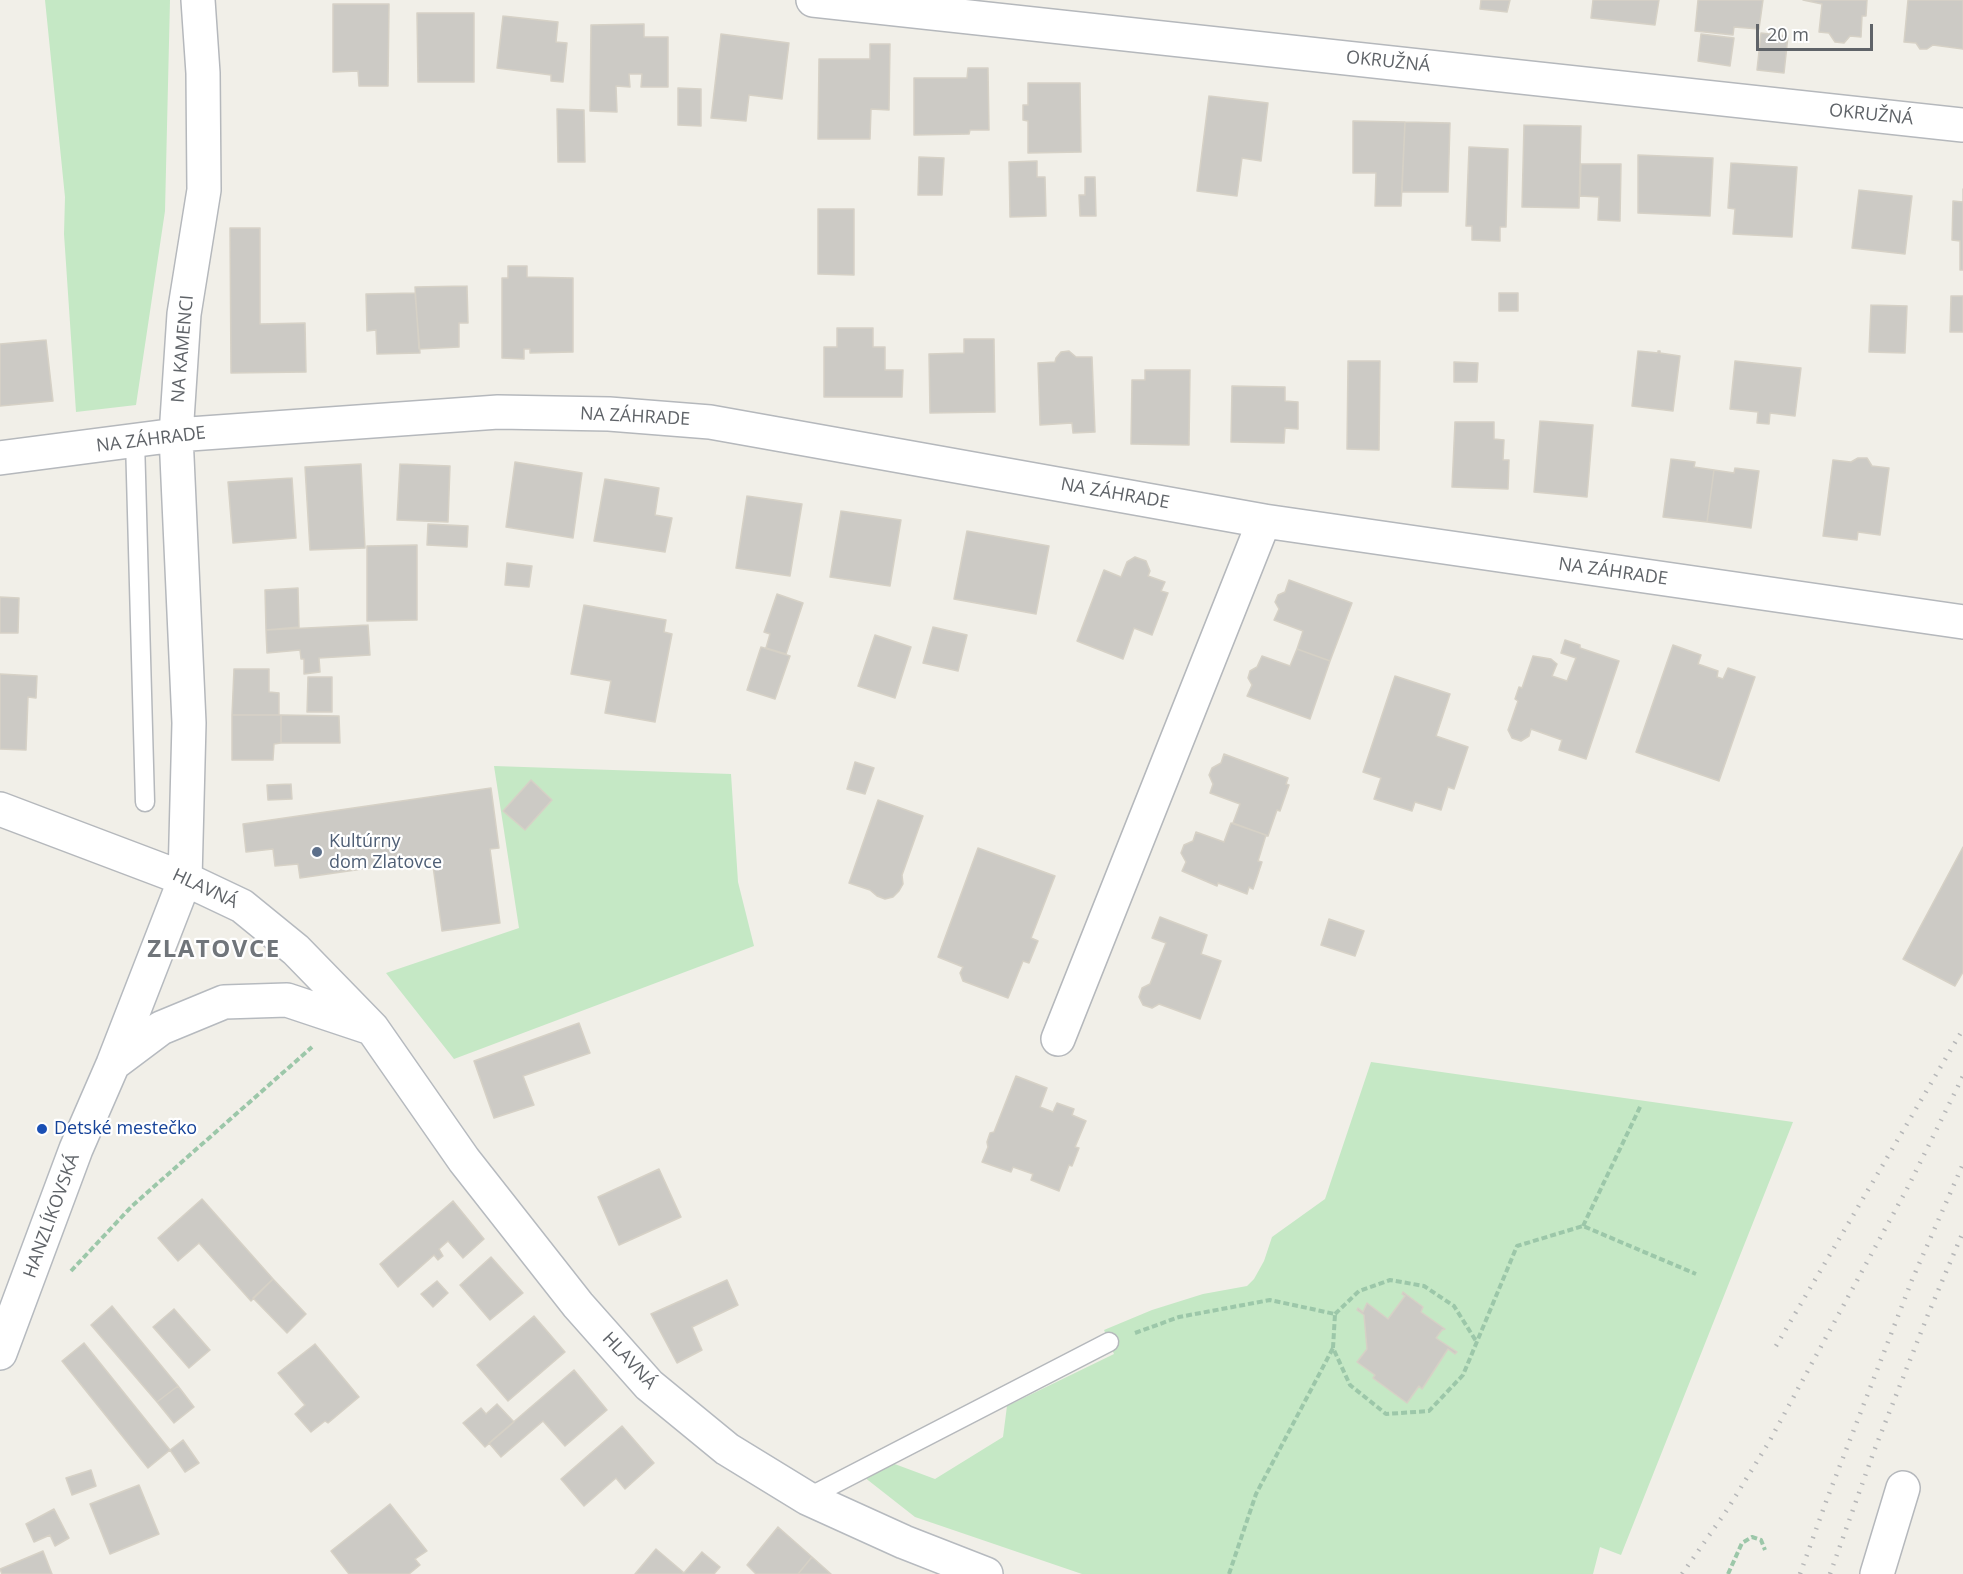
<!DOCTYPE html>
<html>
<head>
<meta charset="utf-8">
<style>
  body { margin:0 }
  #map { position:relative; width:1963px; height:1574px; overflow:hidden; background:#f1efe8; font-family:"Open Sans",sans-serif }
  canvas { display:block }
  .scale { position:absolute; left:1756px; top:24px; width:117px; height:27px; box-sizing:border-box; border:3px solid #5f6368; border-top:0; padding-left:8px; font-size:18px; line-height:21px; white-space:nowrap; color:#5f6368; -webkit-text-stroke:4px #fff; paint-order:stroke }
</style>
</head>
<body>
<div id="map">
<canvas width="1963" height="1574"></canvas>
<div class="scale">20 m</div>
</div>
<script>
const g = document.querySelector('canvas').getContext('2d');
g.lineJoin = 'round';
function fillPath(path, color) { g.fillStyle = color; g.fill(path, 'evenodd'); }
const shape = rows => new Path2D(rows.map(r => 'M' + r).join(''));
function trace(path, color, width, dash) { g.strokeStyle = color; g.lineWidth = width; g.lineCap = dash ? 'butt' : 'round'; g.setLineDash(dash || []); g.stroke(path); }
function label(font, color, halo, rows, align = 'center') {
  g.font = font + ' "Open Sans",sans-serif'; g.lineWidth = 4.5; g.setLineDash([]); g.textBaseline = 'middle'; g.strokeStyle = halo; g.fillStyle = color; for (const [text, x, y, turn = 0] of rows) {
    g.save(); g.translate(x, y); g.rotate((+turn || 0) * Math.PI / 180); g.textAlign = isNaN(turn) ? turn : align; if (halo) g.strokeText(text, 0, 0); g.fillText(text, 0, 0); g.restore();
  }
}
const green = shape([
  [45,0,170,0,165,211,136,405,76,412,64,234,65,197],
  [494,766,731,774,738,882,754,946,454,1059,386,973,519,928],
  [1371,1062,1793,1122,1621,1555,1600,1547,1593,1574,1082,1574,915,1517,864,1477,892,1463,935,1479,1003,1437,1007,1406,1114,1354,1104,1330,1152,1310,1203,1294,1247,1286,1254,1279,1264,1261,1272,1237,1325,1199]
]);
const building = shape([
  [1481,0,1510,0,1507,12,1480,9,1481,0],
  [1593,0,1659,0,1655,25,1591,18,1593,0],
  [1698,0,1763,0,1759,29,1734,27,1733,35,1695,31,1698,0],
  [1803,0,1867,0,1866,16,1862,16,1861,37,1850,36,1844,43,1835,42,1829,33,1819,32,1822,4,1803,0],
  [1908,0,1963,0,1963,49,1933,45,1927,49,1920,49,1916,43,1904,42,1908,0],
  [333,4,389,4,388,86,359,86,358,71,333,72,333,4],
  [417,13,474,13,474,82,418,82,417,13],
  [503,16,558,22,556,42,567,43,563,82,551,81,551,75,497,68,503,16],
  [644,24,644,37,668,37,668,87,641,87,642,74,629,74,630,87,616,86,617,112,590,111,591,25,644,24],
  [1761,33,1788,36,1784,73,1757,70,1761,33],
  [721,34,789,43,782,99,749,95,746,121,711,118,721,34],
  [1701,34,1734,38,1730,66,1698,61,1701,34],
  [870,44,890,44,889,110,871,109,870,139,818,139,819,59,870,59,870,44],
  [968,68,988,68,989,130,970,130,969,134,914,135,914,78,967,78,968,68],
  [1028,83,1080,83,1081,152,1028,153,1028,121,1023,120,1023,105,1028,105,1028,83],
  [678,88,701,89,701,126,678,125,678,88],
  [1209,96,1268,103,1261,161,1242,158,1237,196,1197,191,1209,96],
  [557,109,584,110,585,162,558,162,557,109],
  [1353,121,1405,122,1401,206,1375,206,1376,173,1353,173,1353,121],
  [1405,122,1450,123,1448,192,1402,192,1405,122],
  [1524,125,1581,126,1579,208,1522,207,1524,125],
  [1469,147,1508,149,1506,227,1500,227,1500,241,1472,240,1472,226,1466,226,1469,147],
  [1638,155,1713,158,1710,216,1638,213,1638,155],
  [919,157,944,158,942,195,918,195,919,157],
  [1037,161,1037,177,1045,177,1046,216,1010,217,1009,162,1037,161],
  [1731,163,1797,167,1792,237,1733,234,1735,209,1728,208,1731,163],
  [1581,164,1621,164,1620,221,1598,220,1599,197,1580,196,1581,164],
  [1085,177,1095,177,1096,216,1080,216,1079,195,1085,195,1085,177],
  [1963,189,1963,270,1960,270,1960,241,1952,240,1953,201,1963,202,1963,189],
  [1859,190,1912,196,1905,254,1852,248,1859,190],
  [818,209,854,209,854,275,818,274,818,209],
  [230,228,260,228,260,324,305,323,306,372,231,373,230,228],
  [508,266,527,266,527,277,573,278,573,352,530,353,530,349,524,349,524,359,502,358,502,278,508,278,508,266],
  [467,286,468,323,459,323,459,347,419,349,415,287,467,286],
  [415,293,420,353,377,354,376,330,367,331,366,294,415,293],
  [1499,293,1518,293,1518,311,1499,311,1499,293],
  [1951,296,1963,296,1963,332,1950,332,1951,296],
  [1871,305,1907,306,1905,353,1869,352,1871,305],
  [837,328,873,328,873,347,885,347,885,370,903,370,902,397,824,397,824,347,837,347,837,328],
  [964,339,994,339,995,412,930,413,929,354,964,353,964,339],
  [46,340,53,401,0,406,0,344,46,340],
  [1069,351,1076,357,1092,357,1095,432,1073,433,1072,423,1040,425,1038,363,1055,362,1056,358,1061,352,1069,351],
  [1638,351,1658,353,1658,351,1660,351,1660,353,1680,356,1673,411,1632,406,1638,351],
  [1348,361,1380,361,1379,450,1347,449,1348,361],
  [1735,361,1801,368,1795,416,1770,413,1769,424,1757,423,1758,412,1730,409,1735,361],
  [1454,362,1478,363,1477,382,1454,382,1454,362],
  [1145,370,1190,370,1189,445,1131,444,1132,380,1145,380,1145,370],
  [1232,386,1285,387,1285,401,1298,402,1298,429,1285,428,1284,443,1231,442,1232,386],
  [1540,421,1593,425,1587,497,1534,492,1540,421],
  [1455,422,1494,422,1494,439,1504,440,1503,460,1509,460,1508,489,1452,487,1455,422],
  [1858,458,1867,458,1872,466,1889,468,1880,535,1858,532,1857,540,1823,536,1833,460,1851,462,1858,458],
  [1671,459,1695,462,1694,467,1714,470,1707,522,1663,517,1671,459],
  [515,462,582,473,573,538,506,527,515,462],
  [361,464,365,548,310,550,305,467,361,464],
  [400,464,450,466,448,522,397,520,400,464],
  [1735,468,1759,471,1751,528,1707,522,1714,470,1734,473,1735,468],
  [292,478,296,538,233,543,228,482,292,478],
  [605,479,659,488,655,515,672,518,665,552,594,541,605,479],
  [747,496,802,504,790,576,736,568,747,496],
  [841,511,901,520,890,586,830,577,841,511],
  [428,524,468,526,467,547,427,545,428,524],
  [967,531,1049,546,1036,614,954,599,967,531],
  [417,545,417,620,367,621,367,546,417,545],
  [1135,557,1146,561,1150,571,1148,576,1165,582,1161,591,1168,593,1152,635,1134,628,1123,659,1077,641,1104,570,1121,577,1127,562,1135,557],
  [507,563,532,566,529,587,505,585,507,563],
  [1289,580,1352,603,1330,661,1297,649,1303,631,1274,620,1279,609,1275,602,1278,595,1285,592,1289,580],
  [298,588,299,627,266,630,265,590,298,588],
  [777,594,803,603,786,654,766,648,770,634,764,632,777,594],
  [0,597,19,598,18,633,0,633,0,597],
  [584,605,666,620,664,632,672,634,655,722,605,713,611,681,571,674,584,605],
  [368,625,370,655,319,658,320,672,304,674,304,659,301,659,300,650,267,653,266,630,368,625],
  [933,627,967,635,958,671,923,663,933,627],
  [875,635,911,647,895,698,858,686,875,635],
  [1565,640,1580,645,1580,648,1619,661,1586,759,1559,750,1562,740,1531,729,1529,736,1521,741,1512,738,1508,730,1518,701,1515,699,1519,687,1522,688,1533,656,1551,659,1557,664,1552,676,1567,681,1576,658,1561,653,1565,640],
  [1673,645,1701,655,1698,664,1718,671,1717,677,1723,679,1728,668,1755,677,1719,781,1636,752,1673,645],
  [761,647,790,656,775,699,747,690,761,647],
  [1297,649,1330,661,1310,719,1247,696,1252,685,1248,678,1250,671,1257,667,1262,656,1290,666,1297,649],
  [234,669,269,669,269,692,279,693,279,715,232,715,234,669],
  [0,674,37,676,36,698,28,697,26,750,0,749,0,674],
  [1395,676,1450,694,1436,736,1468,747,1454,789,1448,787,1441,810,1415,802,1412,811,1374,799,1381,778,1363,772,1395,676],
  [308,677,332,677,332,712,307,712,308,677],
  [232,715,281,715,281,743,274,744,273,760,232,760,232,715],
  [281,715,339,716,340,743,281,743,281,715],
  [1224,754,1288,778,1286,784,1289,785,1280,811,1277,810,1268,836,1233,823,1240,804,1210,793,1213,784,1209,775,1212,768,1221,763,1224,754],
  [855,762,874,768,865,794,847,789,855,762],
  [531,780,552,800,525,830,503,811,531,780],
  [291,784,292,799,268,800,267,785,291,784],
  [491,788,499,848,490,849,500,923,442,931,432,859,300,878,298,864,275,866,273,849,246,852,243,824,491,788],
  [878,800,923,816,902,875,903,884,899,891,893,897,885,899,877,896,870,890,849,883,878,800],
  [1231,823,1266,835,1258,861,1262,862,1253,889,1249,887,1247,894,1218,883,1217,886,1182,871,1186,862,1181,853,1184,845,1193,841,1196,832,1224,842,1231,823],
  [1963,847,1963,972,1955,986,1903,959,1963,847],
  [978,848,1055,876,1031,938,1038,941,1029,963,1023,961,1008,998,963,981,960,973,963,967,938,957,978,848],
  [1160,917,1207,935,1201,954,1221,961,1200,1019,1159,1004,1152,1008,1143,1005,1139,997,1142,988,1150,984,1166,943,1152,938,1160,917],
  [1329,919,1364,931,1355,956,1321,945,1329,919],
  [579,1023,590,1053,523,1076,534,1105,494,1118,474,1061,579,1023],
  [1016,1076,1047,1088,1040,1107,1053,1112,1057,1103,1074,1109,1072,1115,1086,1121,1075,1147,1079,1148,1072,1166,1069,1165,1059,1191,1031,1180,1033,1174,1013,1167,1011,1172,982,1162,988,1147,987,1142,990,1133,994,1132,1016,1076],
  [659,1169,681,1217,619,1245,598,1197,659,1169],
  [202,1199,273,1279,251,1301,199,1243,178,1261,158,1238,202,1199],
  [453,1201,484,1239,463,1258,448,1241,439,1249,443,1256,438,1260,434,1255,398,1287,380,1264,453,1201],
  [491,1257,523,1293,490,1320,460,1285,491,1257],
  [273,1279,306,1314,287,1333,253,1298,273,1279],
  [727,1280,738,1305,692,1327,702,1350,677,1363,651,1314,727,1280],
  [437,1281,448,1293,433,1307,421,1294,437,1281],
  [1403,1292,1423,1307,1421,1312,1445,1329,1442,1330,1436,1338,1457,1352,1455,1354,1448,1349,1422,1389,1419,1386,1407,1403,1373,1378,1375,1375,1357,1362,1367,1349,1364,1315,1357,1310,1358,1308,1363,1312,1367,1303,1388,1319,1405,1296,1402,1294,1403,1292],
  [112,1306,178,1386,157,1402,91,1325,112,1306],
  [174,1309,210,1350,189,1368,153,1327,174,1309],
  [534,1316,565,1352,508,1401,477,1365,534,1316],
  [84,1343,170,1450,148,1468,62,1361,84,1343],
  [315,1344,359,1397,328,1423,325,1421,311,1432,295,1414,305,1405,278,1373,315,1344],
  [574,1370,607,1410,565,1446,543,1421,501,1457,489,1443,574,1370],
  [178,1386,194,1407,174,1423,157,1402,178,1386],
  [497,1404,514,1422,485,1447,463,1423,481,1408,486,1414,497,1404],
  [622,1426,654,1463,625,1489,616,1478,584,1506,561,1479,622,1426],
  [183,1440,199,1463,185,1472,170,1450,183,1440],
  [91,1470,96,1486,72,1495,66,1478,91,1470],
  [139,1485,159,1534,110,1554,90,1504,139,1485],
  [390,1504,427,1551,415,1559,420,1565,409,1574,349,1574,331,1551,390,1504],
  [54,1509,69,1538,55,1546,50,1535,34,1542,26,1524,54,1509],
  [778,1527,812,1557,798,1574,756,1574,747,1565,778,1527],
  [656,1549,683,1572,682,1574,635,1574,656,1549],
  [43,1551,52,1574,2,1574,0,1569,43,1551],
  [702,1552,720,1567,714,1574,683,1574,702,1552],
  [812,1557,831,1574,798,1574,812,1557]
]);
const path = shape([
  [1583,1226,1641,1105],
  [71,1271,132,1206,312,1047],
  [1335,1314,1359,1291,1390,1280,1424,1286,1454,1306,1476,1341],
  [1135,1333,1179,1317,1270,1300,1335,1314,1333,1348,1350,1385,1386,1414,1429,1411,1463,1375,1517,1246,1583,1226,1696,1274],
  [1229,1574,1256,1494,1333,1348],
  [1728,1574,1742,1543,1752,1537,1761,1540,1765,1550]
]);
const lane = shape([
  [135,440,145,802],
  [807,1498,1109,1342]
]);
const street = shape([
  [813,0,1963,125],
  [0,458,176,435,498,412,609,414,710,422,1264,521,1963,622],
  [0,809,185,879,189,723,176,435,184,314,204,190,203,73,198,0],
  [1058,1039,1264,521],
  [1877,1574,1903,1488]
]);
const secondary = shape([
  [113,1064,161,1028,224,1002,287,1000,368,1027],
  [0,1353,76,1149,113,1064,185,879,242,906,296,950,372,1028,464,1160,578,1305,649,1385,727,1449,807,1498,904,1542,986,1574]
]);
const rail = shape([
  [1776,1346,1963,1029],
  [1682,1574,1727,1510,1769,1442,1909,1185,1963,1076],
  [1800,1574,1827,1499,1912,1280,1963,1164],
  [1830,1574,1874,1451,1929,1312,1963,1232]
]);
const markers = [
  [317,852,6,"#5c6f8a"],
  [42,1129,6,"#1a4fb4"]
];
const streetNames = [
  ["OKRUŽNÁ",1388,62,6],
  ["OKRUŽNÁ",1871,115,6],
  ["NA KAMENCI",183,349,-85],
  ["NA ZÁHRADE",635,417,3],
  ["NA ZÁHRADE",151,440,-7],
  ["NA ZÁHRADE",1115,494,10],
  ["NA ZÁHRADE",1613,572,8],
  ["HLAVNÁ",205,889,25],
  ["HANZLÍKOVSKÁ",52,1216,-70],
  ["HLAVNÁ",629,1361,47]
];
const serviceNames = [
  ["Kultúrny",329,842],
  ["dom Zlatovce",329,863]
];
const transitNames = [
  ["Detské mestečko",54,1129]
];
const districtNames = [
  ["ZLATOVCE",214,950]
];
fillPath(green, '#c5e8c5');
fillPath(building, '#cccac5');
trace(building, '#d6d1c6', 1.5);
trace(lane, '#b5b8bc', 21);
trace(street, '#b5b8bc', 36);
trace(secondary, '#b6babf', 36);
trace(path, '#9cc7a9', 4, [6, 3]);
trace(lane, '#fff', 18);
trace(street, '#fff', 33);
trace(secondary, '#fff', 33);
trace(rail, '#b6b7b8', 4.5, [1.5, 8]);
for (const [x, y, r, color] of markers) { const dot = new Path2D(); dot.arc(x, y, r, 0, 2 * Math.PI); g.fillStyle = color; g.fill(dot); trace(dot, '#fff', 2); }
label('18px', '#5f6368', '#fff', streetNames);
label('18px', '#4e5e75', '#fff', serviceNames, 'left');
label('18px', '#164399', '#fff', transitNames, 'left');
g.letterSpacing = '1.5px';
label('bold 24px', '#70757a', '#fff', districtNames);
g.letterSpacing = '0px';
</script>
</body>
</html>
